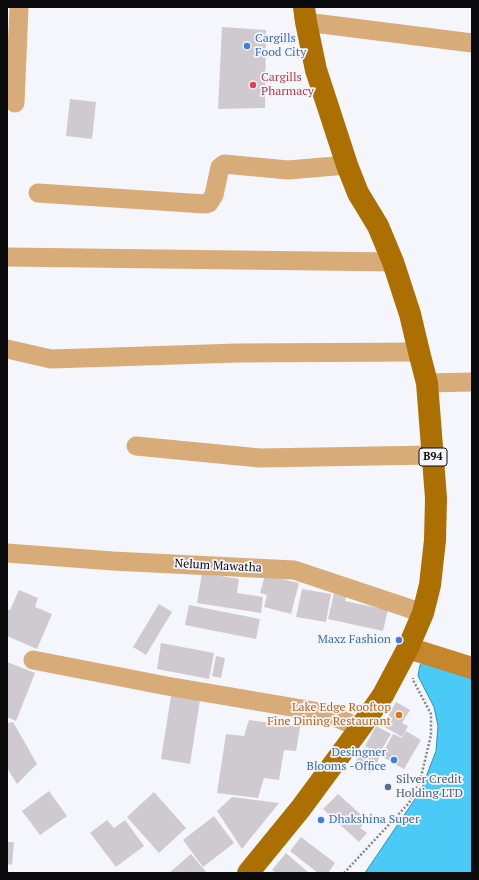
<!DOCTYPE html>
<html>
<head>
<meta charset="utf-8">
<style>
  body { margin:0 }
  #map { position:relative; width:479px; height:880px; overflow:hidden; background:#f5f5fc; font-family:"PT Serif",serif }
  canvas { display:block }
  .frame { position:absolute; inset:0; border:8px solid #0b0b0d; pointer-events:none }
</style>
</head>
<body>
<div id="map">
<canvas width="479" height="880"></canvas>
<div class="frame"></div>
</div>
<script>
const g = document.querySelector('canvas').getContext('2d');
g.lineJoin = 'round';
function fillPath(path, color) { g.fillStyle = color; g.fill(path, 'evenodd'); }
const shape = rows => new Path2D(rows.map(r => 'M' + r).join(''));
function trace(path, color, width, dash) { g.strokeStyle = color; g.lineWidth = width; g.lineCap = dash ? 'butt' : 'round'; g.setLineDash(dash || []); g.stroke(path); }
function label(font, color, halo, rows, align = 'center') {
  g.font = font + ' "PT Serif",serif'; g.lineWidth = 3.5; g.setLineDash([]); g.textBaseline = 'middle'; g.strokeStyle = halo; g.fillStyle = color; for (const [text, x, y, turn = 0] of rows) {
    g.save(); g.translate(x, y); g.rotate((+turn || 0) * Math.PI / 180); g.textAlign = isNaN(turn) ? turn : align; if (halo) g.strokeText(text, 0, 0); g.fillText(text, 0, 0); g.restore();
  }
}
const water = shape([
  [424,660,472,674,472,873,365,873,421,790,436,751,438,726,434,707,418,676,420,665,424,660]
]);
const building = shape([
  [222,27,266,30,265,108,218,109],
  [70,99,96,102,92,139,66,136],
  [202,573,239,579,237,593,263,597,261,613,197,603],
  [265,575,299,583,291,614,264,607,267,595,260,593],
  [302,589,331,594,326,622,296,617],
  [19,590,38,598,35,607,52,614,37,649,7,636,7,609,10,610],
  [334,593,346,596,345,601,388,610,383,631,328,619],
  [159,604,172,612,146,655,133,647],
  [189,605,260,619,256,639,185,625],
  [161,643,214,653,209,679,157,669],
  [216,656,225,658,221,678,212,676],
  [7,662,35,673,16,721,7,717],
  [171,696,200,700,190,764,161,759],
  [396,702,410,710,402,723,408,726,402,737,383,726],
  [249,720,300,727,296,751,284,750,279,780,264,778,258,798,217,793,226,734,244,736],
  [13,722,37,764,17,784,7,768,7,723],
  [376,726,391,734,379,754,365,746],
  [406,731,421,740,404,769,381,756,393,734,402,738],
  [364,747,380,757,370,773,355,763],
  [49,791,67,816,40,835,22,811],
  [154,792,186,828,159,853,127,817],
  [338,794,367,820,360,828,367,833,359,842,323,809],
  [232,797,279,803,242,849,217,811],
  [214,816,234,843,203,867,183,840],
  [107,820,114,828,125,820,144,846,116,867,90,833],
  [301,837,335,863,328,873,318,873,290,851],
  [7,842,14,842,12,865,7,864],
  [286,853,309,873,276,873,272,870],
  [191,854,207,873,169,873]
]);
const path = shape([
  [344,873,409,803,420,781,431,735,431,714,413,680,413,678]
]);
const street = shape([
  [306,22,472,43],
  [15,103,19,7],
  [38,193,205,204,209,203,214,195,220,167,224,164,288,170,347,165],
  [7,257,393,262],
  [7,349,51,359,238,353,419,352],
  [427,383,472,382],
  [136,446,260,458,433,455],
  [7,553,113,561,294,570,423,613],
  [33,660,167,686,326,713,360,728]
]);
const secondary = shape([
  [408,648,472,668]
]);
const primary = shape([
  [248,873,301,808,360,728,383,695,408,648,423,613,430,585,435,540,436,498,427,383,419,352,410,314,393,262,378,226,358,193,347,165,316,70,306,22,304,7]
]);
const markers = [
  [247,46,4,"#3f7fe0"],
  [253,85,4,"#e0444e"],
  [399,640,4,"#3f7fe0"],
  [399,715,4,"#e8710a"],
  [394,760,4,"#3f7fe0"],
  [388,787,4,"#5c6f8a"],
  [321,820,4,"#3f7fe0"]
];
const shields = [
  [433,457,28]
];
const shieldNames = [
  ["B94",433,457]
];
const shopNames = [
  ["Cargills",255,39],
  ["Food City",255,53],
  ["Maxz Fashion",391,640,"right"],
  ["Desingner",386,753,"right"],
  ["Blooms -Office",386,767,"right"],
  ["Dhakshina Super",329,820]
];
const healthNames = [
  ["Cargills",261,78],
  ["Pharmacy",261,92]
];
const streetNames = [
  ["Nelum Mawatha",218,566,3]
];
const foodNames = [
  ["Lake Edge Rooftop",391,708],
  ["Fine Dining Restaurant",391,722]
];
const serviceNames = [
  ["Silver Credit",396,780],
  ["Holding LTD",396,794]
];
fillPath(water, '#4acaf6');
trace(water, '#3791b0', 1);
fillPath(building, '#cfcad0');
trace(path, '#86868a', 2.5, [2, 2]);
trace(street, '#d7ac79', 19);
trace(secondary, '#c5862c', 22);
trace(primary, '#ac6f02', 22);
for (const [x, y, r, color] of markers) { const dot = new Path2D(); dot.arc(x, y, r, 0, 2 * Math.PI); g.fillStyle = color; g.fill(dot); trace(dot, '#f5f5fc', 1.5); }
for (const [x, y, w] of shields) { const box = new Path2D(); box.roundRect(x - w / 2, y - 9, w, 18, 3); g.fillStyle = '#f5f5fc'; g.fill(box); trace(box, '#0b0b0d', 1); }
label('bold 11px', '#0b0b0d', null, shieldNames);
label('12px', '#366cbe', '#f5f5fc', shopNames, 'left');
label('12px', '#be3a42', '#f5f5fc', healthNames, 'left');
label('12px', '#0b0b0d', '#f5f5fc', streetNames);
label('12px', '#c56008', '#f5f5fc', foodNames, 'right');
label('12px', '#4e5e75', '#f5f5fc', serviceNames, 'left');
</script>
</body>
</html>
